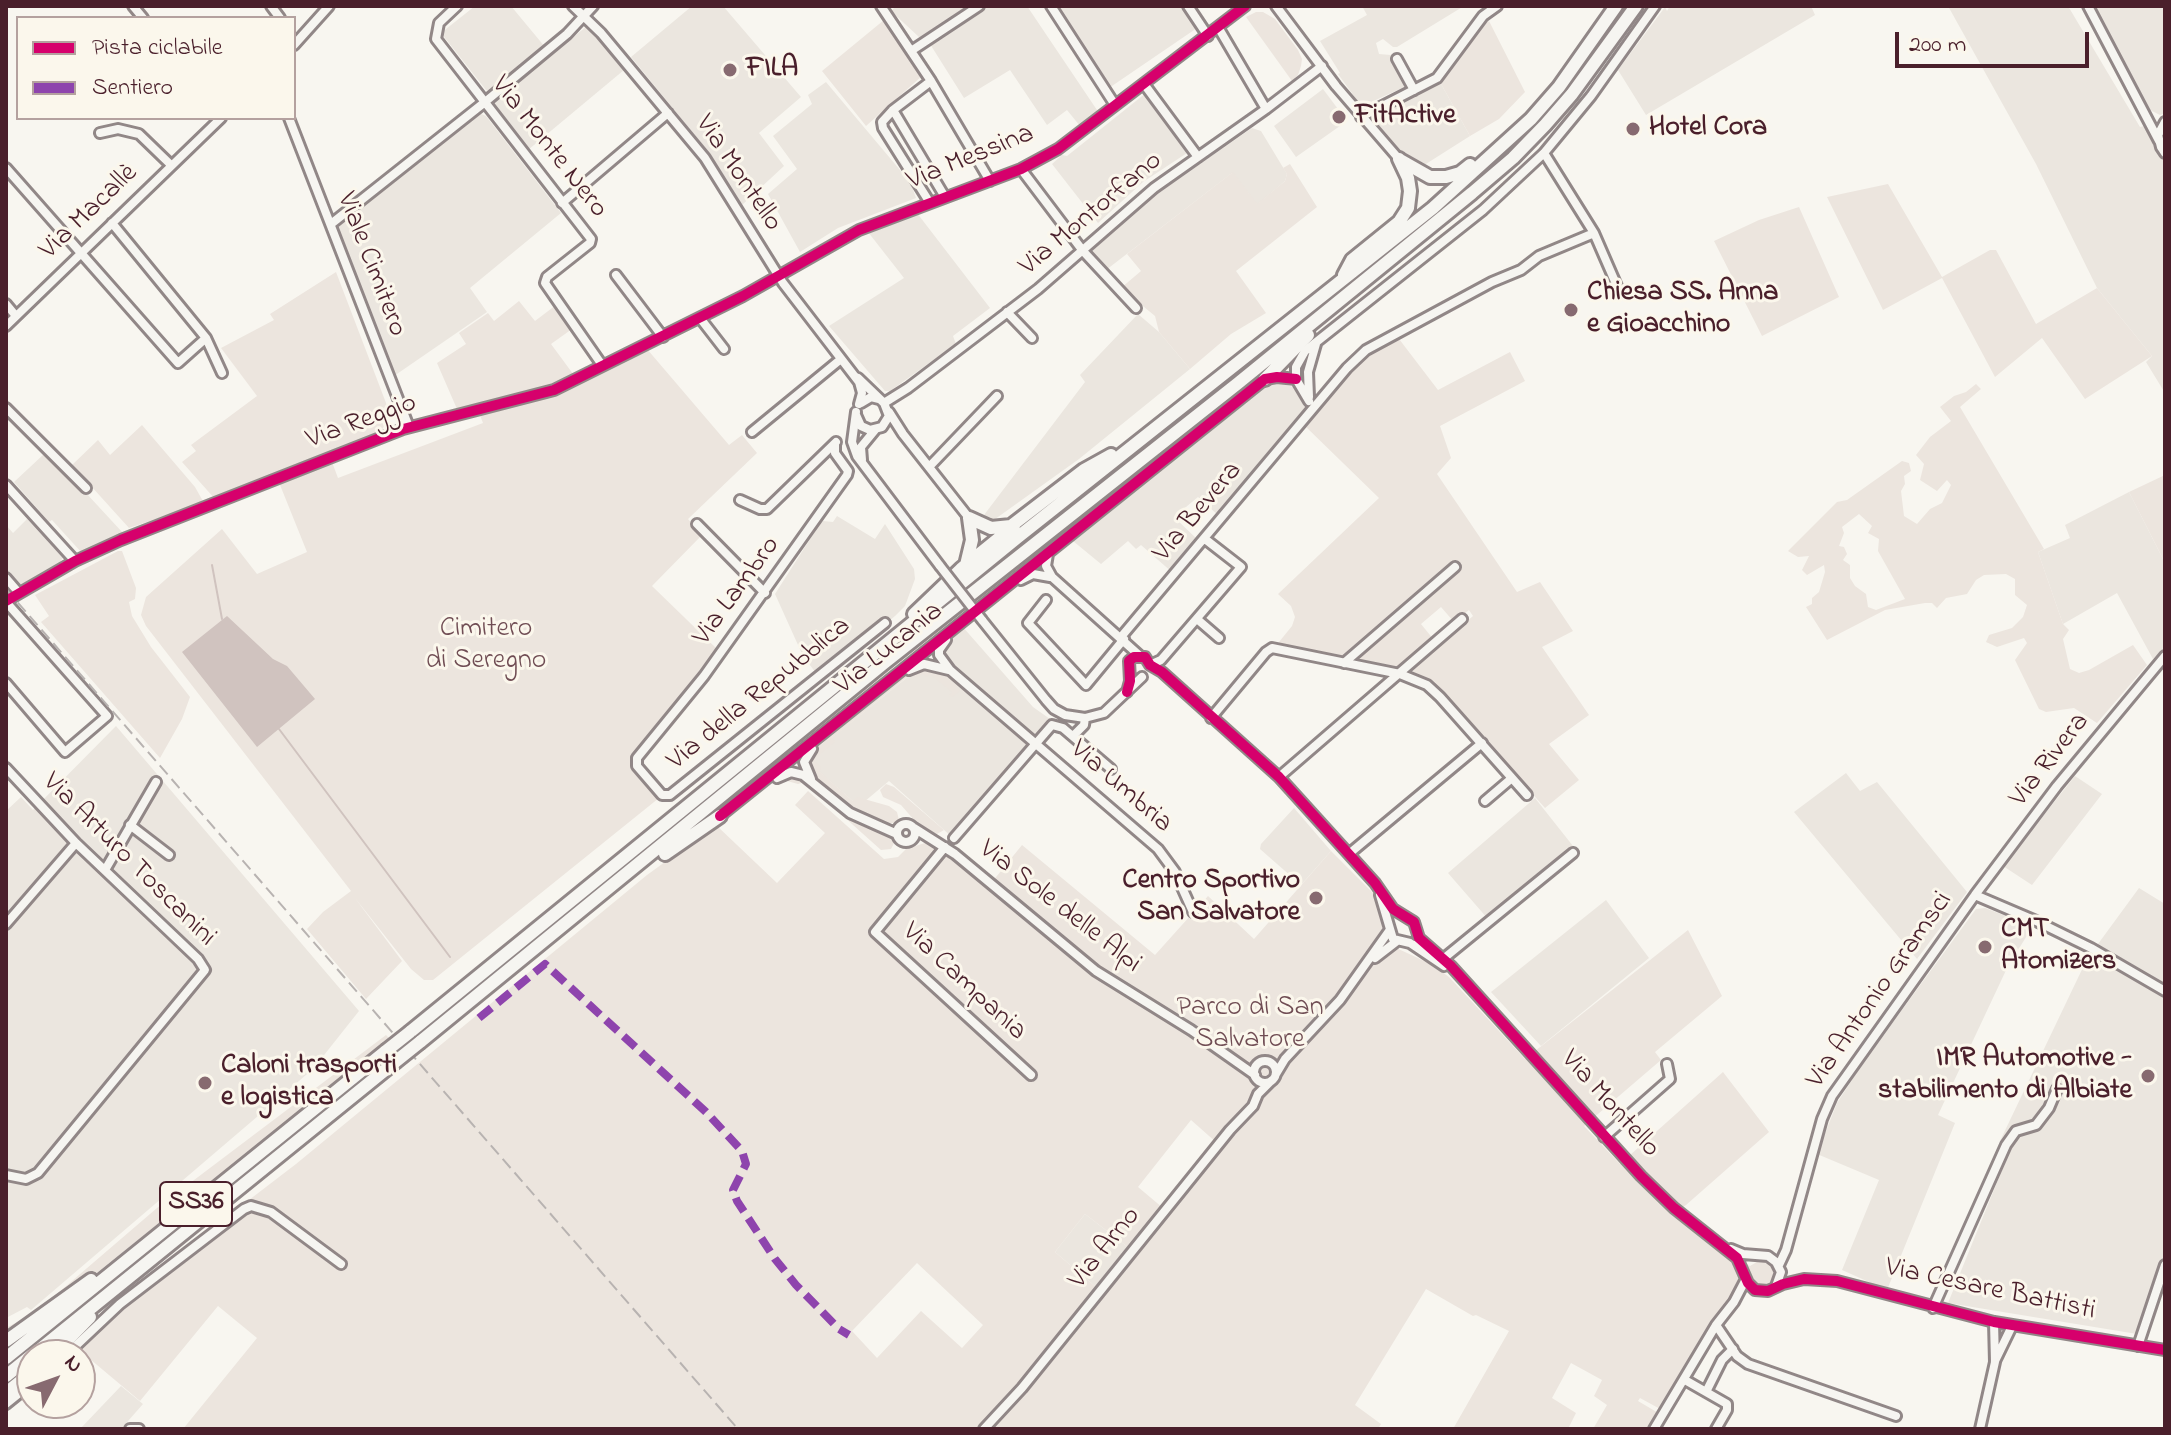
<!DOCTYPE html>
<html>
<head>
<meta charset="utf-8">
<style>
  body { margin:0 }
  #map { position:relative; width:2171px; height:1435px; overflow:hidden; background:#f8f6f0; font-family:"Indie Flower",sans-serif }
  canvas { display:block }
  .frame { position:absolute; inset:0; border:8px solid #4a1f2b; pointer-events:none }
  .legend { position:absolute; left:16px; top:16px; width:280px; height:104px; box-sizing:border-box; background:#fbf7ec; border:2px solid #b4a19f; margin:0; padding:10px 14px; list-style:none; font-size:24px; color:#4a1f2b }
  .legend li { display:flex; align-items:center; gap:16px; height:40px }
  .legend b { width:40px; border:2px solid #b4a19f }
  .north { position:absolute; left:16px; top:1339px; width:80px; height:80px; box-sizing:border-box; background:#fbf7ec; border:2px solid #b4a19f; border-radius:50%; rotate:49deg; font-size:22px; font-weight:700; line-height:32px; text-align:center; color:#4a1f2b }
  .north::after { content:''; display:block; margin:auto; width:28px; height:36px; background:#876a70; clip-path:polygon(50% 0,100% 100%,50% 72%,0 100%) }
  .scale { position:absolute; left:1895px; top:32px; width:194px; height:36px; box-sizing:border-box; border:4px solid #4a1f2b; border-top:0; padding-left:10px; font-size:24px; line-height:28px; white-space:nowrap; color:#4a1f2b; -webkit-text-stroke:6px #fbf7ec; paint-order:stroke }
</style>
</head>
<body>
<div id="map">
<canvas width="2171" height="1435"></canvas>
<div class="frame"></div>
<ul class="legend">
<li><b style="height:10px;background:#d6006c"></b>Pista ciclabile</li>
<li><b style="height:10px;background:#8e44ad"></b>Sentiero</li>
</ul>
<div class="north">N</div>
<div class="scale">200 m</div>
</div>
<script>
const g = document.querySelector('canvas').getContext('2d');
g.lineJoin = 'round';
function fillPath(path, color) { g.fillStyle = color; g.fill(path, 'evenodd'); }
const shape = rows => new Path2D(rows.map(r => 'M' + r).join(''));
function trace(path, color, width, dash) { g.strokeStyle = color; g.lineWidth = width; g.lineCap = dash ? 'butt' : 'round'; g.setLineDash(dash || []); g.stroke(path); }
function label(font, color, halo, rows, align = 'center') {
  g.font = font + ' "Indie Flower",sans-serif'; g.lineWidth = 6; g.setLineDash([]); g.textBaseline = 'middle'; g.strokeStyle = halo; g.fillStyle = color; for (const [text, x, y, turn = 0] of rows) {
    g.save(); g.translate(x, y); g.rotate((+turn || 0) * Math.PI / 180); g.textAlign = isNaN(turn) ? turn : align; if (halo) g.strokeText(text, 0, 0); g.fillText(text, 0, 0); g.restore();
  }
}
const built = shape([
  [475,6,511,6,545,47,492,92,486,90,441,33],
  [692,6,723,6,801,97,759,133,784,166,742,205,711,155,631,57],
  [896,6,970,6,925,36,919,37,891,11],
  [986,6,1027,6,1099,113,1080,126,1067,110,1047,125,1010,70,964,98,930,44],
  [1056,6,1182,6,1197,28,1109,88],
  [1362,6,1464,6,1397,47,1393,47,1383,39,1376,43,1379,54,1391,55,1406,83,1404,87,1365,105,1359,103,1338,74,1340,73,1320,41,1367,15],
  [1670,6,1811,6,1815,15,1646,115,1618,70,1665,7,1667,11],
  [1948,6,2068,6,2140,127,2165,121,2165,393,2146,362,2152,356,2097,288,2036,164],
  [2095,6,2165,6,2165,113,2160,115,2148,109],
  [587,26,624,70,528,150,492,103],
  [826,82,900,170,911,184,916,198,838,228,800,252,768,194,797,169,773,136,812,104,808,95],
  [1440,82,1470,136,1418,169,1411,166,1376,128,1381,114],
  [1323,89,1347,121,1296,157,1274,126],
  [1146,93,1187,148,1187,153,1143,182,1098,223,1052,164,1062,155,1067,156],
  [479,113,486,116,561,213,470,288,487,312,394,376,336,228],
  [1252,128,1261,131,1287,174,1285,181,1257,205,1232,173,1106,270,1093,258,1092,251,1151,198],
  [917,213,990,308,953,336,956,344,890,391,885,391,829,326,904,278,868,232],
  [1138,314,1159,332,1190,369,1079,459,991,522,984,515,1085,382,1080,375],
  [1276,382,1297,388,1305,401,1306,415,1220,517,1198,497,1174,517,1199,541,1173,573,1141,545,1136,549,1128,541,1101,564,1073,541,1259,388,1267,383],
  [44,454,83,495,86,493,123,533,119,537,82,553,52,520,49,522,14,482],
  [2129,492,2165,563,2165,647,2153,659,2117,593,2063,624,2038,552,2070,538,2065,525],
  [837,516,875,539,885,524,914,569,915,579,905,606,895,616,888,622,884,619,816,673,803,656,775,594,819,525,823,521,833,522],
  [27,519,63,558,59,563,19,587,6,572,6,525,13,533],
  [962,626,1033,707,1050,719,952,837,889,781,864,802,854,802,810,764,814,752,914,672,946,676,951,669,943,659,943,646],
  [116,726,359,1011,313,1069,31,1310,27,1307,6,1318,6,811,21,797,33,810],
  [1846,773,1860,791,1877,782,1967,892,1917,959,1794,812],
  [2075,776,2102,794,2032,885,2003,866],
  [1535,798,1573,846,1488,919,1448,873],
  [1294,808,1331,851,1301,885,1260,849,1261,844],
  [2139,888,2165,904,2165,1252,2137,1334,1948,1303,2013,1143,2000,1141,2087,959],
  [1606,900,1649,958,1541,1046,1491,992],
  [1985,908,2033,926,2008,966,1938,1115,1955,1123,1887,1290,1842,1270,1879,1180,1817,1154,1837,1103,1863,1063,1976,909],
  [1085,1214,1129,1248,1099,1286,1096,1287,1055,1252],
  [121,1386,143,1404,121,1429,80,1429]
]);
const green = shape([
  [1256,12,1263,12,1275,19,1298,50,1302,59,1301,66,1298,75,1292,81,1246,17],
  [884,20,922,76,866,126,822,71],
  [1489,21,1525,92,1499,119,1470,136,1440,82,1481,26],
  [1290,164,1317,207,1236,271,1266,313,1231,334,1190,369,1159,332,1155,316,1121,288,1141,271,1127,254,1233,172,1257,204,1285,181,1287,174,1283,168],
  [1888,184,1942,277,1990,250,1996,250,2036,324,2097,288,2152,356,2085,399,2042,338,1995,377,1942,278,1883,310,1827,197],
  [1799,207,1839,297,1762,336,1714,241,1759,220],
  [336,272,391,416,381,431,329,454,338,478,483,423,476,405,457,409,437,363,466,344,459,333,488,313,494,321,519,301,535,321,556,305,572,329,551,344,579,382,647,349,729,445,742,435,757,453,688,519,702,535,652,586,718,650,631,759,632,768,659,798,433,980,424,980,411,969,355,898,402,961,366,999,307,929,323,912,351,891,146,626,141,615,146,597,222,529,257,574,307,552,276,475,215,499,182,462,196,451,191,445,257,396,221,348,274,320,270,314],
  [1396,335,1438,390,1510,352,1525,381,1440,426,1451,458,1437,474,1517,592,1540,582,1573,631,1542,647,1589,715,1549,744,1579,780,1545,808,1434,684,1412,672,1412,669,1473,616,1469,610,1454,622,1441,607,1421,624,1434,640,1401,669,1341,659,1280,645,1279,642,1292,626,1295,617,1291,606,1278,594,1379,498,1305,426,1367,352],
  [1976,384,1981,389,1960,407,2044,549,2038,552,2063,624,2069,630,2063,639,2070,669,2079,673,2089,670,2133,645,2147,665,2097,723,2074,708,2046,712,2039,709,2015,660,2027,643,2024,638,1997,647,1986,642,1989,635,2012,628,2023,617,2027,605,2015,595,2015,579,2006,574,1984,575,1976,580,1967,594,1946,598,1937,608,1932,603,1925,603,1885,610,1827,640,1806,607,1812,604,1812,598,1819,592,1825,572,1824,565,1807,575,1802,570,1809,556,1798,557,1788,551,1837,502,1847,500,1902,461,1909,463,1911,471,1904,476,1905,484,1901,491,1904,516,1917,524,1930,509,1942,503,1951,485,1947,480,1937,491,1920,480,1924,464,1916,455,1930,437,1951,421,1940,407,1954,396,1966,392],
  [1859,514,1872,526,1868,533,1879,539,1878,551,1905,599,1876,610,1868,607,1866,594,1855,586,1850,578,1850,565,1843,560,1847,554,1844,547,1839,546,1844,533,1842,527],
  [142,425,195,487,204,503,129,528,72,465,98,440,110,455],
  [2165,475,2165,563,2129,492],
  [118,551,122,551,136,588,135,599,129,602,132,616,151,647,190,697,182,719,160,758,41,622,49,616,35,595],
  [927,667,945,672,960,691,952,697,949,696,952,692,930,674,927,677,923,674,914,678,911,674,832,738,835,742,816,757,815,761,821,768,819,771,853,801,857,797,889,806,897,812,899,820,895,823,879,823,845,804,814,777,807,766,813,751,907,674,919,668],
  [790,775,804,779,857,822,888,834,894,843,891,849,881,850,805,782,798,784,780,779],
  [886,784,894,787,944,830,937,834,921,828,901,805,883,797,880,790],
  [808,791,884,859,898,857,906,849,925,843,942,849,916,888,942,857,947,855,988,887,1022,845,1155,955,1208,896,1254,939,1331,851,1375,895,1384,917,1382,933,1394,947,1431,964,1449,977,1525,1059,1688,930,1722,996,1655,1052,1661,1060,1584,1126,1620,1164,1723,1072,1769,1132,1686,1205,1674,1213,1750,1266,1762,1259,1773,1263,1777,1271,1775,1282,1768,1287,1760,1288,1753,1284,1748,1271,1662,1410,1640,1398,1638,1401,1660,1414,1652,1429,1593,1429,1607,1405,1594,1396,1602,1380,1571,1363,1552,1398,1576,1413,1568,1429,1453,1429,1509,1331,1476,1315,1473,1316,1426,1289,1355,1405,1381,1424,1378,1429,183,1429,257,1338,218,1306,140,1401,72,1344,108,1308,296,1164,647,875,716,825,777,883,825,833,795,805],
  [1191,1120,1217,1143,1163,1208,1138,1187],
  [1085,1214,1129,1248,1100,1286,1096,1287,1055,1252],
  [917,1263,983,1325,962,1348,921,1311,877,1358,852,1331],
  [386,1035,389,1038,381,1045,167,1217,98,1272,6,1336,6,1328,37,1311,157,1208]
]);
const water = shape([
  [227,616,273,659,287,666,315,699,257,747,182,652]
]);
const stream = shape([
  [212,565,222,619],
  [279,729,450,957]
]);
const minor = shape([
  [133,6,143,18],
  [271,6,280,18],
  [457,6,439,23,436,39,591,239,590,243,547,277,545,283,602,365],
  [573,6,601,33,705,158,783,283,859,382,862,393,859,404],
  [881,6,931,81,990,181],
  [1051,6,1115,105],
  [1188,6,1208,36],
  [1276,6,1336,86,1399,159],
  [2088,6,2159,141],
  [1218,27,1266,109],
  [294,45,329,6],
  [911,51,979,6],
  [1397,59,1414,90],
  [1144,84,1198,157],
  [893,110,945,197],
  [1361,117,1437,78,1483,16,1497,6],
  [289,118,409,427],
  [2165,122,2158,135,2161,147,2165,153],
  [100,133,118,129,139,134,171,165],
  [1544,153,1591,96,1655,6],
  [6,168,178,363,206,338],
  [1021,169,1083,251,1136,308],
  [562,203,668,113],
  [930,203,883,128,882,122,893,110,931,81],
  [112,223,206,338,222,373],
  [331,224,485,102,567,34,593,6],
  [616,275,663,337],
  [6,304,16,316],
  [1007,312,1032,338],
  [700,318,724,349],
  [6,326,221,118],
  [1309,397,1308,372,1316,344],
  [1309,401,1296,379,1296,367,1305,351,1483,210,1544,153,1594,233,1617,286],
  [861,403,871,397,879,399],
  [884,403,908,388,1038,289,1154,188,1266,109,1322,66],
  [6,408,86,488],
  [856,412,852,442,857,456,940,566],
  [889,412,903,434,969,518],
  [856,415,861,426,870,430,882,427,889,416,884,403,858,378],
  [752,432,841,359],
  [835,444,835,453,848,471,847,475,704,676,637,758,637,766,662,795,670,795,885,623],
  [862,460,861,447,875,430],
  [929,467,997,396],
  [6,485,75,561],
  [740,500,760,509,767,509,836,442],
  [697,524,765,593],
  [1048,554,1046,566,1052,577,1140,656],
  [6,578,19,593],
  [1021,580,1033,574,1050,577],
  [1046,600,1028,623,1086,685,1124,639],
  [6,601,75,561,121,540,403,429,554,390,743,296,859,230,1021,169,1058,149,1245,6],
  [6,602,107,716,65,752,6,683],
  [1197,619,1219,638],
  [982,620,1046,700,1054,709,1065,715,1085,718,1104,713,1142,677],
  [1121,637,1347,368,1366,350,1492,282,1521,270,1539,256,1594,233],
  [946,640,939,650,939,655,950,670,1158,849,1175,872,1193,912],
  [1344,663,1455,567],
  [1150,665,1161,660,1241,567,1205,539],
  [909,670,924,664,949,670],
  [1127,692,1130,681,1129,661,1134,657,1145,657,1150,665,1162,672,1279,777,1375,883,1393,909,1414,922,1419,938,1451,966,1641,1176,1674,1208,1737,1258,1748,1283,1755,1290,1768,1291,1783,1284,1804,1279,1837,1281,1994,1322,2165,1350],
  [1211,718,1266,652,1272,648,1400,674,1427,685,1440,697,1527,795],
  [1073,736,1084,725,1085,718],
  [6,768,76,843,198,959,205,970,38,1173,26,1179,6,1175],
  [1279,777,1462,619],
  [777,778,791,772,803,775,850,813,897,834],
  [811,779,804,762,812,749],
  [1485,801,1512,778],
  [720,816,1265,379,1277,377,1296,379],
  '897 833a9 9 0 1 1 18 0a9 9 0 1 1-18 0Z',
  [130,825,169,855],
  [914,828,955,854,1096,971,1191,1030,1255,1075],
  [954,838,1052,725,1063,728,1111,769],
  [945,847,875,932,1031,1075],
  [1350,853,1482,743],
  [105,870,156,782],
  [1380,895,1393,939,1410,943,1444,966],
  [1975,895,2036,921,2091,948,2165,991],
  [6,924,76,843],
  [1414,945,1432,953],
  [1375,958,1397,941],
  [1443,959,1573,853],
  '1254 1072a11 11 0 1 1 22 0a11 11 0 1 1-22 0Z',
  [1276,1074,1285,1059,1340,1000,1389,931],
  [1604,1137,1670,1079,1667,1064],
  [1731,1249,1743,1254,1768,1256,1776,1262,1781,1272,1776,1286],
  [1779,1265,1786,1250,1822,1119,1832,1096,1975,895,2057,786,2165,656],
  [1933,1308,2006,1145,2016,1131,2036,1125,2049,1108,2057,1089],
  [1716,1325,1737,1356,1748,1364,1896,1416],
  [2138,1346,2165,1265],
  [66,1355,120,1304,244,1209,251,1206,271,1212,341,1264],
  [1995,1361,2012,1326],
  [1685,1380,1727,1404,1727,1410,1716,1429],
  [1706,1392,1722,1360,1733,1349],
  [6,1404,32,1383],
  [130,1429,139,1429],
  [984,1429,1022,1388,1230,1130,1253,1106,1258,1094,1271,1081],
  [1654,1429,1716,1325,1734,1302,1746,1279],
  [1980,1429,1995,1362,1994,1322]
]);
const highway = shape([
  [1400,160,1430,177,1446,177,1460,173,1470,165],
  [1344,275,1352,260,1399,222,1408,208,1410,191,1408,178,1399,159],
  [1265,379,1308,335],
  [969,518,991,528,1011,526,1084,470,1111,455],
  [966,565,972,540,969,518],
  [914,614,961,569,1014,526],
  [665,854,720,816],
  [410,1032,1018,537,1433,208,1531,119,1559,87,1616,6],
  [420,1042,884,663,1237,384,1472,193,1513,158,1545,125,1572,94,1636,6],
  [6,1341,91,1280],
  [33,1355,395,1062],
  [53,1355,90,1317],
  [6,1358,386,1051],
  [6,1376,32,1355],
  [6,1393,32,1372]
]);
const rail = shape([
  [6,589,738,1429]
]);
const minorBridge = shape([
  [940,566,982,620]
]);
const highwayBridge = shape([
  [386,1051,410,1032],
  [395,1062,420,1042]
]);
const quiet = shape([
  [479,1018,545,964,706,1112,742,1151,746,1164,733,1190,737,1201,775,1259,796,1285,839,1329,849,1335]
]);
const cycleway = shape([
  [6,601,75,561,121,540,403,429,554,390,743,296,859,230,1021,169,1058,149,1245,6],
  [1127,692,1130,681,1129,661,1134,657,1145,657,1150,665,1162,672,1279,777,1375,883,1393,909,1414,922,1419,938,1451,966,1641,1176,1674,1208,1737,1258,1748,1283,1755,1290,1768,1291,1783,1284,1804,1279,1837,1281,1994,1322,2165,1350],
  [720,816,1265,379,1277,377,1296,379]
]);
const markers = [
  [730,70,8,"#876a70"],
  [1339,117,8,"#876a70"],
  [1633,129,8,"#876a70"],
  [1571,310,8,"#876a70"],
  [1316,898,8,"#876a70"],
  [1985,947,8,"#876a70"],
  [2148,1076,8,"#876a70"],
  [205,1083,8,"#876a70"]
];
const shields = [
  [196,1204,72]
];
const shieldNames = [
  ["SS36",196,1204]
];
const poiNames = [
  ["FILA",746,70],
  ["FitActive",1355,117],
  ["Hotel Cora",1649,129],
  ["Chiesa SS. Anna",1587,294],
  ["e Gioacchino",1587,326],
  ["Centro Sportivo",1300,882,"right"],
  ["San Salvatore",1300,914,"right"],
  ["CMT",2001,931],
  ["Atomizers",2001,963],
  ["IMR Automotive -",2132,1060,"right"],
  ["stabilimento di Albiate",2132,1092,"right"],
  ["Caloni trasporti",221,1067],
  ["e logistica",221,1099]
];
const streetNames = [
  ["Via Monte Nero",548,148,52],
  ["Via Messina",971,159,-22],
  ["Via Montello",737,174,56],
  ["Via Macallè",90,213,-44],
  ["Via Montorfano",1092,215,-40],
  ["Viale Cimitero",370,265,69],
  ["Via Reggio",362,423,-20],
  ["Via Bevera",1199,513,-50],
  ["Via Lambro",738,592,-54],
  ["Via Lucania",890,650,-39],
  ["Via della Repubblica",760,695,-39],
  ["Via Rivera",2051,761,-52],
  ["Via Umbria",1120,788,41],
  ["Via Arturo Toscanini",128,861,45],
  ["Via Sole delle Alpi",1059,908,38],
  ["Via Campania",963,983,43],
  ["Via Antonio Gramsci",1881,991,-55],
  ["Via Montello",1609,1105,48],
  ["Via Arno",1106,1249,-51],
  ["Via Cesare Battisti",1990,1291,12]
];
const parkNames = [
  ["Cimitero",486,630],
  ["di Seregno",486,662],
  ["Parco di San",1250,1009],
  ["Salvatore",1250,1041]
];
fillPath(built, '#ebe6df');
fillPath(green, '#ece5de');
fillPath(water, '#d0c3bf');
trace(stream, '#d0c3bf', 2);
trace(minor, '#918787', 14);
trace(highway, '#918787', 18);
trace(minor, '#f6f5f1', 8);
trace(highway, '#f6f5f1', 12);
trace(rail, '#b8b3b1', 2, [12, 6]);
trace(minorBridge, '#918787', 14, []);
trace(highwayBridge, '#918787', 18, []);
trace(minorBridge, '#f6f5f1', 8);
trace(highwayBridge, '#f6f5f1', 12);
trace(quiet, '#8e44ad', 8, [16, 8]);
trace(cycleway, '#d6006c', 10);
for (const [x, y, r, color] of markers) { const dot = new Path2D(); dot.arc(x, y, r, 0, 2 * Math.PI); g.fillStyle = color; g.fill(dot); trace(dot, '#fbf7ec', 3); }
for (const [x, y, w] of shields) { const box = new Path2D(); box.roundRect(x - w / 2, y - 22, w, 44, 6); g.fillStyle = '#fbf7ec'; g.fill(box); trace(box, '#4a1f2b', 2); }
label('bold 26px', '#4a1f2b', null, shieldNames);
label('bold 28px', '#4a1f2b', '#fbf7ec', poiNames, 'left');
label('28px', '#4a1f2b', '#fbf7ec', streetNames);
label('28px', '#704d54', '#fbf7ec', parkNames);
</script>
</body>
</html>
